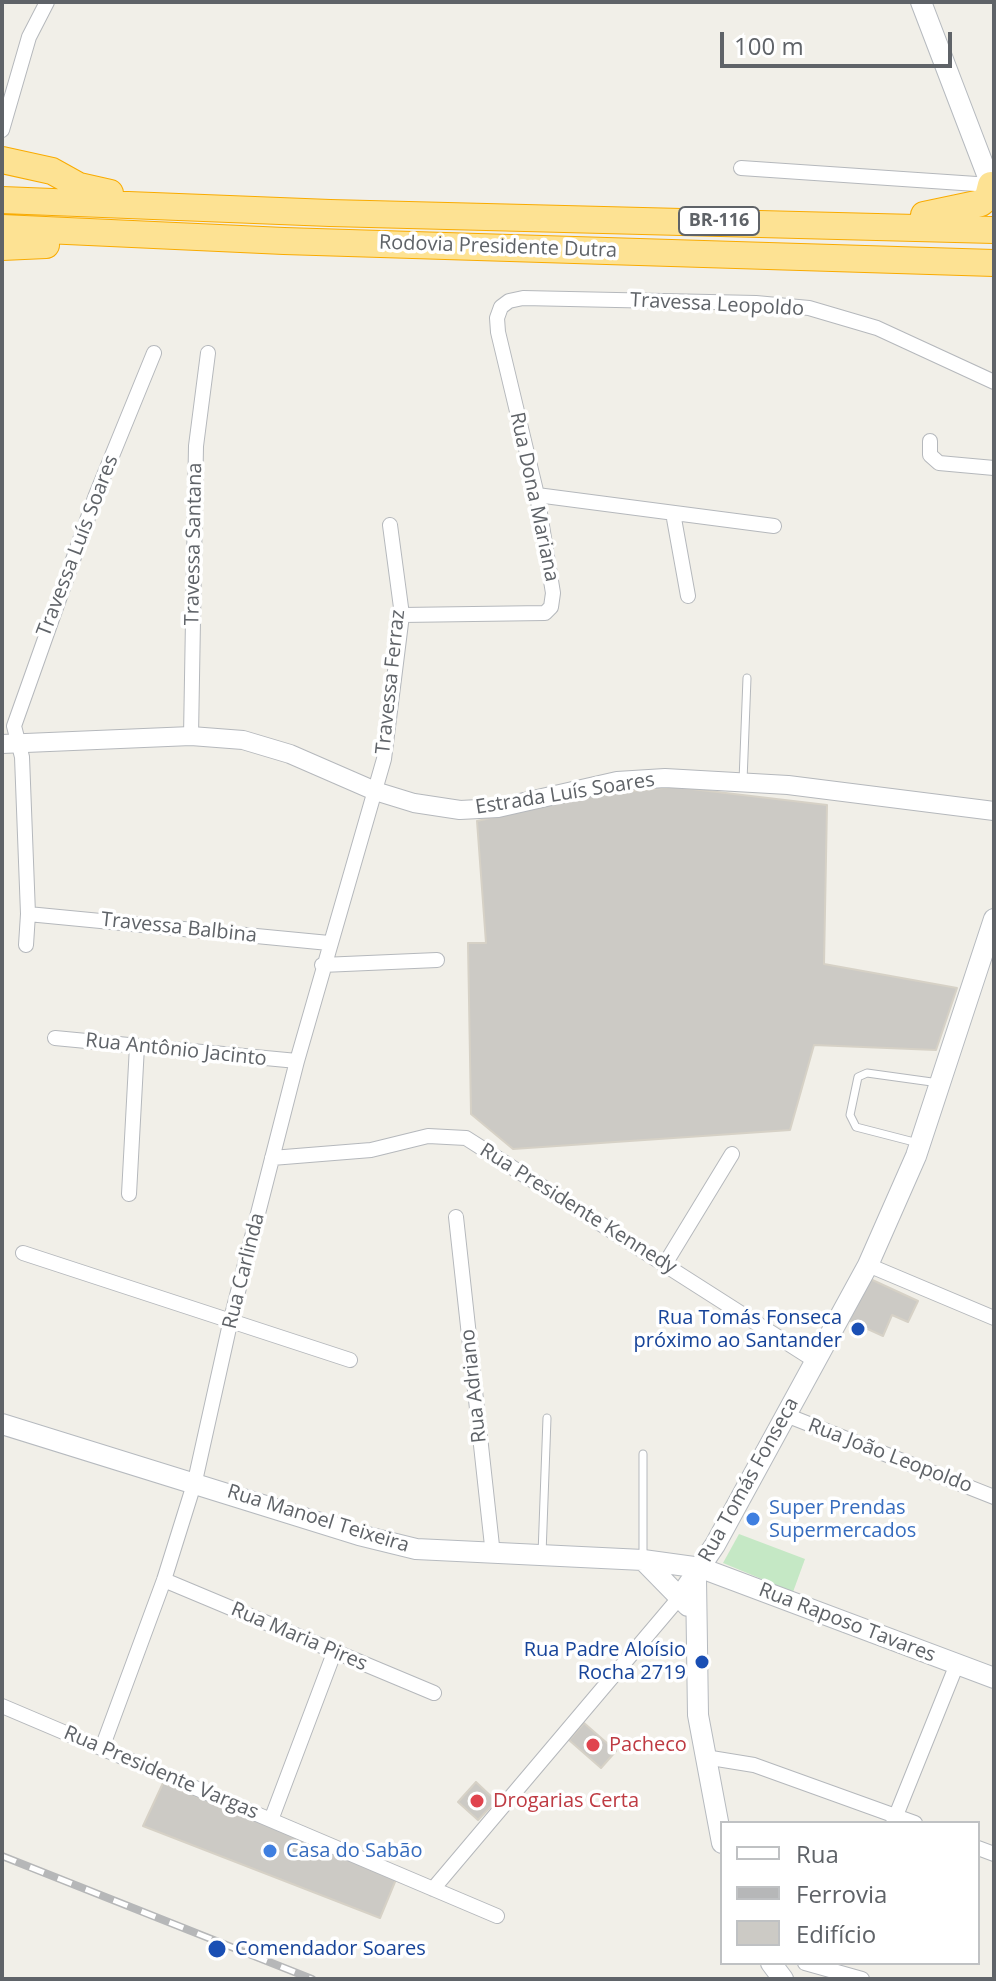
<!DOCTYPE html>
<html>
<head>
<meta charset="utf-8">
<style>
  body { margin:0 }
  #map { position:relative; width:996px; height:1981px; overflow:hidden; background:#f1efe8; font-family:"Open Sans",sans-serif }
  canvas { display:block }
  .frame { position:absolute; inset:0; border:4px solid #5f6368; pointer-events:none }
  .legend { position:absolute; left:720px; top:1821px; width:260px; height:144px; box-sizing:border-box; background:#fff; border:2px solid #bfc1c3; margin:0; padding:10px 14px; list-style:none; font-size:24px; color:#5f6368 }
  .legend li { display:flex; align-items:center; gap:16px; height:40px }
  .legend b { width:40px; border:2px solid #bfc1c3 }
  .scale { position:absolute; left:720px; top:32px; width:232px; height:36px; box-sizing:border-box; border:4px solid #5f6368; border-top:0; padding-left:10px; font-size:24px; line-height:28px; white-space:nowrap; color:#5f6368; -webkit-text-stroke:6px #fff; paint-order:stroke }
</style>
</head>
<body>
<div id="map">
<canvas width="996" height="1981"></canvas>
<div class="frame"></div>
<ul class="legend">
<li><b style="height:10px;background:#fff"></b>Rua</li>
<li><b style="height:10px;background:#b6b7b8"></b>Ferrovia</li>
<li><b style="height:22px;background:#cccac5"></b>Edifício</li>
</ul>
<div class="scale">100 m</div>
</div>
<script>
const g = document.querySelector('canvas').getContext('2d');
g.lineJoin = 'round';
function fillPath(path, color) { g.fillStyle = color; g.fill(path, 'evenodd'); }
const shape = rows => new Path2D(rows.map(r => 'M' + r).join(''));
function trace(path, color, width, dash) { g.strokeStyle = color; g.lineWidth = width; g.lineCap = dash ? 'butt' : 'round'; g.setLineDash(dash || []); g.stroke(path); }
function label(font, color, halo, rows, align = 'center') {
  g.font = font + ' "Open Sans",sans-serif'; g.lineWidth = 7; g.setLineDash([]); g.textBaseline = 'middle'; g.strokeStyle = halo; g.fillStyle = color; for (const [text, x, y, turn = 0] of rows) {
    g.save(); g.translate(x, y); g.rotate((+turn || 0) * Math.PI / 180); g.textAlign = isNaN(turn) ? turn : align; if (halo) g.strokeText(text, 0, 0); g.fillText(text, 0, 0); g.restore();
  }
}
const green = shape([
  [739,1534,805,1559,793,1592,723,1563]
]);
const building = shape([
  [675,787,827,805,824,964,957,988,936,1050,814,1045,790,1130,513,1149,471,1114,468,943,486,943,477,821,598,794,675,787],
  [868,1278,918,1301,908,1322,892,1315,883,1336,848,1320,868,1278],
  [584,1723,616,1751,601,1768,569,1740,584,1723],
  [476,1782,496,1801,478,1820,458,1802,476,1782],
  [163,1783,397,1877,380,1918,143,1826,163,1783]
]);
const service = shape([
  [743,781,747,678],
  [918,1143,856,1127,850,1115,858,1077,867,1073,939,1083],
  [542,1554,547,1418],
  [643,1559,643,1454]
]);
const minor = shape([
  [2,130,29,37,47,2],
  [741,168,991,185],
  [930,441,930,455,939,463,994,468],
  [537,495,774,526],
  [673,513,688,596],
  [402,615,545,613,551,607,553,593,537,495,498,332,497,318,501,307,509,301,523,298,756,303,809,308,877,328,994,382],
  [191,736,196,446,208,353],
  [28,914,329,943],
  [26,945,28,914,22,757,14,726,96,495,154,353],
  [322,965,437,960],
  [55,1038,297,1061],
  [272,1158,371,1150,428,1136,466,1138,814,1360],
  [129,1194,137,1046],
  [456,1217,493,1555],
  [23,1253,350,1360],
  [665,1264,732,1154],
  [868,1265,994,1318],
  [786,1415,994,1497],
  [164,1580,434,1693],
  [2,1706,497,1916],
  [102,1748,164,1580,195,1481,231,1319,297,1061,384,759,402,615,390,525],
  [705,1757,754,1765,915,1823],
  [271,1820,334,1653],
  [893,1823,957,1664],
  [978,1848,994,1854],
  [433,1889,679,1598],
  [805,1963,862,1979]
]);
const tertiary = shape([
  [2,744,191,736,243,740,290,754,375,791,414,803,460,810,498,808,617,781,665,778,788,785,994,811]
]);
const secondary = shape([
  [921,2,991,185],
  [2,1424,359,1535,416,1549,643,1560,701,1568,994,1678],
  [643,1560,688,1606],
  [696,1578,698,1715,722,1843],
  [679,1598,715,1545,868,1265,916,1156,994,919],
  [771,1963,783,1979]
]);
const motorway = shape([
  [2,160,52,171,79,186,110,193],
  [2,200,330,213,994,230],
  [924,215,981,203,988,197,991,185],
  [2,228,284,241,994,263],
  [2,247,46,245]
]);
const rail = shape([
  [2,1856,312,1979]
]);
const markers = [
  [858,1329,8,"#1a4fb4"],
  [753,1519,8,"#3f7fe0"],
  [702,1662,8,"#1a4fb4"],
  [593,1745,8,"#e0444e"],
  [477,1801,8,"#e0444e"],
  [270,1851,8,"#3f7fe0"],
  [217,1949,10,"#1a4fb4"]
];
const shields = [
  [719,221,80]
];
const shieldNames = [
  ["BR-116",719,221]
];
const streetNames = [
  ["Rodovia Presidente Dutra",498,247,2],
  ["Travessa Leopoldo",717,305,3],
  ["Rua Dona Mariana",534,497,78],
  ["Travessa Santana",194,544,-89],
  ["Travessa Luís Soares",78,546,-69],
  ["Travessa Ferraz",391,682,-84],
  ["Estrada Luís Soares",565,794,-9],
  ["Travessa Balbina",179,928,6],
  ["Rua Antônio Jacinto",176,1050,6],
  ["Rua Presidente Kennedy",578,1209,32],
  ["Rua Carlinda",244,1271,-76],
  ["Rua Adriano",474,1386,-96],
  ["Rua João Leopoldo",890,1456,21],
  ["Rua Tomás Fonseca",749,1480,-61],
  ["Rua Manoel Teixeira",318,1519,17],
  ["Rua Raposo Tavares",847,1623,21],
  ["Rua Maria Pires",299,1637,23],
  ["Rua Presidente Vargas",161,1773,23]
];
const transitNames = [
  ["Rua Tomás Fonseca",842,1318],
  ["próximo ao Santander",842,1341],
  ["Rua Padre Aloísio",686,1650],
  ["Rocha 2719",686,1673],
  ["Comendador Soares",235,1949,"left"]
];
const shopNames = [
  ["Super Prendas",769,1508],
  ["Supermercados",769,1531],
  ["Casa do Sabão",286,1851]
];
const healthNames = [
  ["Pacheco",609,1745],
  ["Drogarias Certa",493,1801]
];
fillPath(green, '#c5e8c5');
fillPath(building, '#cccac5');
trace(building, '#d6d1c6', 2);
trace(service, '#b5b8bc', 9);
trace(minor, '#b5b8bc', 16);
trace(tertiary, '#b5b8bc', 20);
trace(secondary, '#b6babf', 22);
trace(motorway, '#f9ab00', 28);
trace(service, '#fff', 7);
trace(minor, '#fff', 14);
trace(tertiary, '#fff', 18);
trace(secondary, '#fff', 20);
trace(motorway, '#fde293', 26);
trace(rail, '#b6b7b8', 8);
trace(rail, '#fff', 5, [15]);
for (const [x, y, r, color] of markers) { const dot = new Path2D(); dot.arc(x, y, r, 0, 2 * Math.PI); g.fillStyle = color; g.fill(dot); trace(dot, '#fff', 3); }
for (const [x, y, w] of shields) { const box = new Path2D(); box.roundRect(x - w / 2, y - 14, w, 28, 6); g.fillStyle = '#fff'; g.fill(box); trace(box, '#5f6368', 2); }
label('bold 18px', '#5f6368', null, shieldNames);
label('20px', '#5f6368', '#fff', streetNames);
label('20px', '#164399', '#fff', transitNames, 'right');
label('20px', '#366cbe', '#fff', shopNames, 'left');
label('20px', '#be3a42', '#fff', healthNames, 'left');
</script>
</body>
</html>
